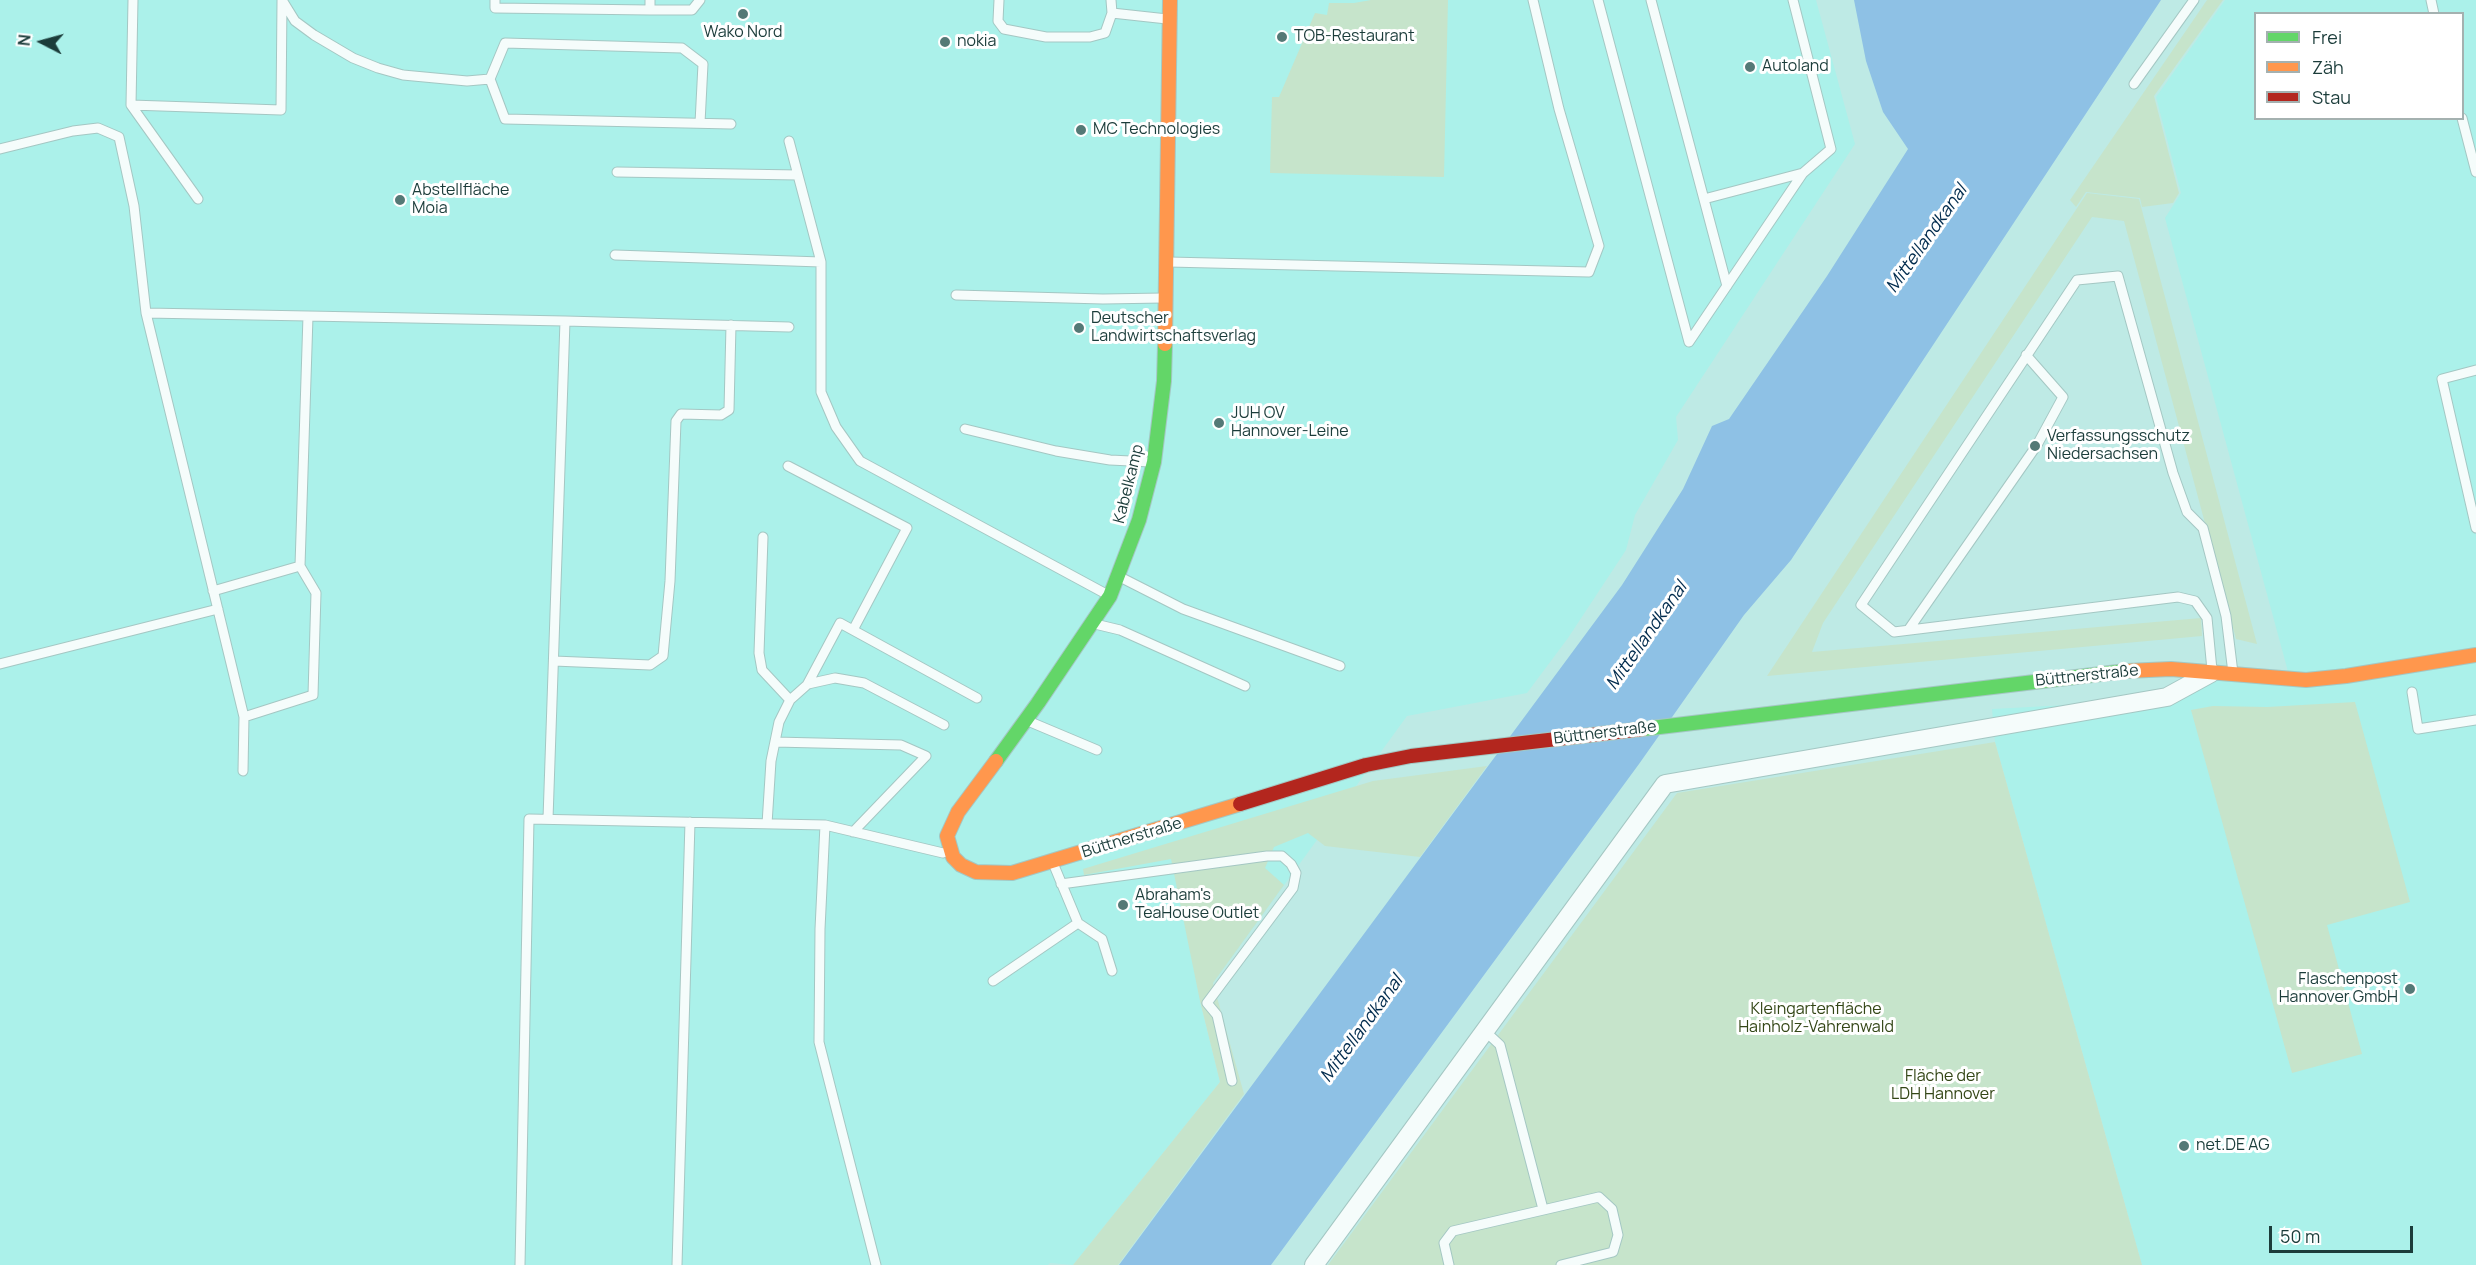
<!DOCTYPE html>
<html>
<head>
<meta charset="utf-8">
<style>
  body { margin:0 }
  #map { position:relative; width:2476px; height:1265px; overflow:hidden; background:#beeae5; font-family:Manrope,sans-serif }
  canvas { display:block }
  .legend { position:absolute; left:2254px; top:12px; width:210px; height:108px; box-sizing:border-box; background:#fff; border:2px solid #a4b1b0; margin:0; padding:8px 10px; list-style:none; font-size:18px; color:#1b3c3a }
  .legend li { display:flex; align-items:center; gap:12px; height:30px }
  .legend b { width:30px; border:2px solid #a4b1b0 }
  .north { position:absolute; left:12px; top:12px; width:60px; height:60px; -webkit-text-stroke:4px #fff; paint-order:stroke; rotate:276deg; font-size:16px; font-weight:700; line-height:24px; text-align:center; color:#1b3c3a }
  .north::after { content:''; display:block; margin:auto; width:21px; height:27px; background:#1b3c3a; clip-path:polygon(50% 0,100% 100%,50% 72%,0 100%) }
  .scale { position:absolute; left:2269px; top:1226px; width:144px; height:27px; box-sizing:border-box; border:3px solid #1b3c3a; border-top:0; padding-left:8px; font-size:18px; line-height:21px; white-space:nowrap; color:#1b3c3a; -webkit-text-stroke:4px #fff; paint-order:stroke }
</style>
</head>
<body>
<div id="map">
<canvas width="2476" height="1265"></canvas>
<ul class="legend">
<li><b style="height:8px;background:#63d668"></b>Frei</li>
<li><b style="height:8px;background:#ff974d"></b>Zäh</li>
<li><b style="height:8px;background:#b3261e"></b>Stau</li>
</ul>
<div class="north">N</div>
<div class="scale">50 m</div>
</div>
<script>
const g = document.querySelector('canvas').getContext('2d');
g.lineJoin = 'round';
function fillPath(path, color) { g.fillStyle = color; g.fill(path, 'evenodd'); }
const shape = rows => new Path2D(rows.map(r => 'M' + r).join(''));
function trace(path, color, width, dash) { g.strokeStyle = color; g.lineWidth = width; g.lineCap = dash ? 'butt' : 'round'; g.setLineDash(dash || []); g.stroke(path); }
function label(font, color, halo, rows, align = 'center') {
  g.font = font + ' Manrope,sans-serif'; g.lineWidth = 6; g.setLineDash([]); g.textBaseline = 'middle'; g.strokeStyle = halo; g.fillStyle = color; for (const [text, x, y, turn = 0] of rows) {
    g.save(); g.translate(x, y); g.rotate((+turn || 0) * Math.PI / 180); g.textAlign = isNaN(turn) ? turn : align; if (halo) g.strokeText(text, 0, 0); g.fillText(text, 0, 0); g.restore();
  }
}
const built = shape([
  [0,0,1816,0,1855,144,1676,417,1678,440,1635,515,1626,550,1568,638,1527,693,1407,716,1200,1001,1220,1082,1073,1265,1050,1263,1048,1265,0,1265],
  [2225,0,2476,0,2476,1265,2142,1265,1995,742,1992,709,2143,701,2212,672,2290,679,2165,218,2181,193,2156,97],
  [2256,14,2462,14,2462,118,2256,118]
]);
const green = shape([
  [1371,0,1448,0,1444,177,1270,173,1272,97,1279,97,1315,13,1327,15,1329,3,1354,3],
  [2207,0,2223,0,2154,96,2179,193,2173,203,2142,207,2140,198,2086,192,2076,207,2070,200],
  [2087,193,2139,199,2257,644,2236,639,2124,221,2092,217,1823,623,1812,652,2201,618,2202,636,1767,676],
  [2355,702,2410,902,2327,925,2362,1054,2292,1073,2191,710,2213,706,2267,707],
  [1995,742,2142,1265,1328,1265,1677,793],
  [1487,766,1420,857,1325,846,1308,833,1274,847,1265,868,1284,885,1213,983,1244,1094,1118,1265,1073,1265,1220,1082,1200,1001,1171,859,1084,875,1083,869,1373,781]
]);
const water = shape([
  [1854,0,2161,0,1791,560,1744,615,1639,764,1271,1265,1119,1265,1622,585,1683,489,1712,426,1729,419,1827,276,1908,149,1883,112,1866,61]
]);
const lane = shape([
  [133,0,131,105,281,110,282,1],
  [282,0,295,21,314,35,353,58,378,68,403,75,467,81,490,79,505,43,682,48,703,64,700,123],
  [495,0,495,8,650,10,650,0],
  [999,0,998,21,1004,29,1046,37,1090,37,1105,33,1112,13,1167,19],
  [1111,0,1112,13],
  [1598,0,1689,342,1803,173,1831,149,1793,0],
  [1651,0,1727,286],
  [2431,0,2434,14],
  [650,10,692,10,700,0],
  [490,79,505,119,731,124],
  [2134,84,2194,0],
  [131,105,198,199],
  [2462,118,2476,172],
  [789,141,821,262,821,392,836,427,860,461,1108,595],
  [0,149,73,131,98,128,119,137,134,206,146,313,244,717,243,771],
  [617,172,798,175],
  [1704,199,1803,173],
  [615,255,821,262],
  [1169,262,1589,272,1599,246,1559,109,1533,0],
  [956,295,1103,299,1163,298],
  [146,313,308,316],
  [2476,370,2442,379,2476,528],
  [965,429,1056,451,1110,460,1151,462],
  [788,466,907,528,853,630],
  [763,537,759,653,762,670,790,700],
  [1120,577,1183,609,1340,666],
  [213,591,300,566,308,316,565,321],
  [1095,624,1120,630,1245,686],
  [1909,629,2037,445,2063,397,2026,355],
  [554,661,650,665,663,656,670,581,676,421,681,414,721,415,729,410,731,325],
  [0,664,218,609],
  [2212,670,2207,618,2195,601,2178,597,1894,632,1861,605,2077,280,2118,276,2173,473,2187,512,2203,528,2226,616,2233,673],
  [807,685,840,623,977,698],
  [2412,692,2418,729,2476,720],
  [244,717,313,695,316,593,300,566],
  [1028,721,1097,750],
  [775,742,901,745,926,756,853,832],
  [548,819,565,321,789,327],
  [767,824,771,761,779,722,790,700,808,684,835,678,864,683,944,725],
  [825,825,820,929,819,1042,876,1265],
  [1061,884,1267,856,1282,856,1291,864,1296,873,1293,888,1207,1003,1217,1015,1232,1081],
  [1078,923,1102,939,1112,971],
  [993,981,1078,923,1053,863],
  [1486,1032,1500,1045,1543,1209],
  [520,1265,529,819,825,825,943,853,950,851],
  [677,1265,690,822],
  [1449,1265,1444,1243,1453,1231,1599,1197,1612,1209,1618,1235,1613,1252,1561,1265]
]);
const street = shape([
  [1314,1265,1665,784,2167,697,2211,673]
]);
const fast = shape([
  [1643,729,2126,671],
  [996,761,1038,703,1110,596,1139,520,1154,462,1164,381,1165,344]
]);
const slow = shape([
  [1165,344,1170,0],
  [2126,671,2171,669,2306,680,2346,676,2476,655],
  [996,761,958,812,947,836,953,857,961,865,976,872,1012,873,1240,804]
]);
const jam = shape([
  [1240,804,1366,765,1411,756,1643,729]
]);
const markers = [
  [743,14,6,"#547976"],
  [1282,37,6,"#547976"],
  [945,42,6,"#547976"],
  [1750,67,6,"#547976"],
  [1081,130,6,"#547976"],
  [400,200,6,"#547976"],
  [1079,328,6,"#547976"],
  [1219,423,6,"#547976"],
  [2035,446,6,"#547976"],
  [1123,905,6,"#547976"],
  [2410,989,6,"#547976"],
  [2184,1146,6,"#547976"]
];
const poiNames = [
  ["Wako Nord",743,33,"center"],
  ["TOB-Restaurant",1294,37],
  ["nokia",957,42],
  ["Autoland",1762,67],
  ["MC Technologies",1093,130],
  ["Abstellfläche",412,191],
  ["Moia",412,209],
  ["Deutscher",1091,319],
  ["Landwirtschaftsverlag",1091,337],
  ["JUH OV",1231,414],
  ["Hannover-Leine",1231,432],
  ["Verfassungsschutz",2047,437],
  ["Niedersachsen",2047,455],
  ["Abraham's",1135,896],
  ["TeaHouse Outlet",1135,914],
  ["Flaschenpost",2398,980,"right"],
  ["Hannover GmbH",2398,998,"right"],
  ["net.DE AG",2196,1146]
];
const streetNames = [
  ["Kabelkamp",1129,484,-76],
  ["Büttnerstraße",2087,676,-6],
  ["Büttnerstraße",1605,733,-7],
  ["Büttnerstraße",1132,838,-17]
];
const parkNames = [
  ["Kleingartenfläche",1816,1010],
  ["Hainholz-Vahrenwald",1816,1028],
  ["Fläche der",1943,1077],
  ["LDH Hannover",1943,1095]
];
const waterNames = [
  ["Mittellandkanal",1927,239,-55],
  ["Mittellandkanal",1647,636,-55],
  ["Mittellandkanal",1362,1029,-54]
];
fillPath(built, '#abf1ea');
fillPath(green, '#c6e4cb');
fillPath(water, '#8ec1e5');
trace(lane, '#a4c7c3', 11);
trace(street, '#a4c7c3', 20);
trace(fast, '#a4c7c3', 16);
trace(slow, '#a4c7c3', 16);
trace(jam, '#a4c7c3', 16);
trace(lane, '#f5fcfb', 9);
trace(street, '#f5fcfb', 18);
trace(fast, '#63d668', 14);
trace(slow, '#ff974d', 14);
trace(jam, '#b3261e', 14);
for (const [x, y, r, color] of markers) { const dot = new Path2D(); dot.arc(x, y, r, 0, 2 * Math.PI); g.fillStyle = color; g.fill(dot); trace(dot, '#fff', 2); }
label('16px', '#1b3c3a', '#fff', poiNames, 'left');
label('16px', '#1b3c3a', '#fff', streetNames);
label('16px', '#334616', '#fff', parkNames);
label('italic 18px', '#012b4d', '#fff', waterNames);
</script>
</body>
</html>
